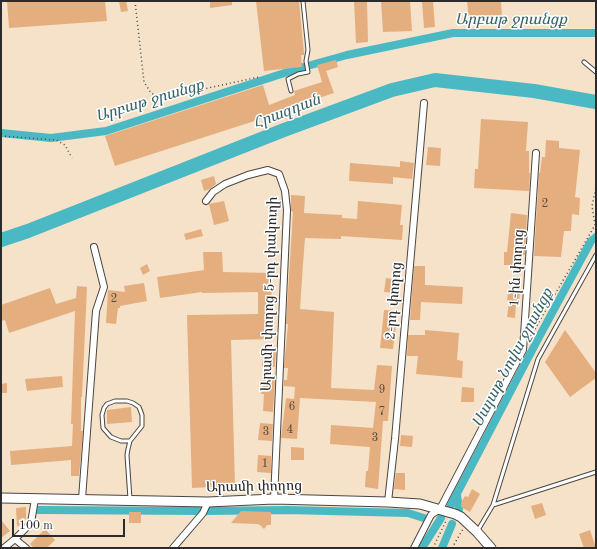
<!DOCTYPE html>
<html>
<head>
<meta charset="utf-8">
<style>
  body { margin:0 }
  #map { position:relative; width:597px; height:549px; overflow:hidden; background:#f5e2c9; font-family:"Old Standard TT",serif }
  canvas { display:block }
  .frame { position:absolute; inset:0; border:2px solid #2b2b2b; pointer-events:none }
  .scale { position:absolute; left:12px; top:519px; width:113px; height:18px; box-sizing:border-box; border:2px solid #2b2b2b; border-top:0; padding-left:5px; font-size:12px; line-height:14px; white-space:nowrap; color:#2b2b2b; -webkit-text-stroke:3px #fff; paint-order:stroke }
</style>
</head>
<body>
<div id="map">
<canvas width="597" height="549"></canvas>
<div class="frame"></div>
<div class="scale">100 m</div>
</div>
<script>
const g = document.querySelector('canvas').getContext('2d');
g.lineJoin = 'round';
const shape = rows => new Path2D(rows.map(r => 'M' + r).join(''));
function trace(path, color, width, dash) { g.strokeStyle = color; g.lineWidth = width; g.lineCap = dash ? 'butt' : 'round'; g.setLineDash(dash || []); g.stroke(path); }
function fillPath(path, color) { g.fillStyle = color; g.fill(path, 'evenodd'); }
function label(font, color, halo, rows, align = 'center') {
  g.font = font + ' "Old Standard TT","Noto Serif Armenian",serif'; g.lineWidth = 3; g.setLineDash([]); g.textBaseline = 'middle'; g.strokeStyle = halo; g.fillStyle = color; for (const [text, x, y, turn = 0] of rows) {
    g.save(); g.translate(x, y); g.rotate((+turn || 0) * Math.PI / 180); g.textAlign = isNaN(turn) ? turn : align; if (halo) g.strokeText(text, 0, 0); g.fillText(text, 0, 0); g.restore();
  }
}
const canal = shape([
  [311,65,347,55,453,33,596,33],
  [1,133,51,138,106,131,303,67],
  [457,495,459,509],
  [451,505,538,339,591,241,596,237],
  [38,510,199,511],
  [208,511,287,510,408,513,427,519],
  [422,548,441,518],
  [442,548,452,524]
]);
const river = shape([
  [1,240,28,231,284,130,392,90,435,80,534,91,596,102]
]);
const building = shape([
  [7,1,105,1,107,21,9,28],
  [119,1,126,1,128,11,121,12],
  [210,1,232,1,232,5,210,8],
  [256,1,299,1,304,53,304,55,301,55,302,67,264,71],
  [354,1,367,1,368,42,356,43],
  [381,1,410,1,412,31,383,32],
  [422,1,433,1,435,27,424,28],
  [467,1,501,1,502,19,469,22],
  [336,60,338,67,326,71,334,93,295,106,296,108,273,115,115,166,105,136,263,85,269,105,295,95,294,91,322,82,317,65],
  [481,119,528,122,526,151,529,151,529,173,530,173,529,191,474,188,475,169,478,169],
  [546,140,559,141,559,148,580,150,575,197,580,198,579,215,572,214,571,231,564,231,561,257,534,256,539,173,540,173,542,157,545,157],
  [428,147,441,148,440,166,426,165],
  [400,161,414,163,412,179,393,177,393,184,349,181,350,163,400,167],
  [214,176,216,184,210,189,204,191,201,180],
  [291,195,305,196,304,213,342,215,342,218,357,219,358,201,402,205,400,225,403,225,402,240,341,236,341,239,305,238,303,264,300,309,334,312,331,388,374,390,377,365,392,366,388,421,383,421,378,489,365,487,366,471,368,471,370,447,330,444,331,425,373,428,376,402,300,398,297,439,281,438,286,398,294,399,295,387,284,386,284,380,287,380,288,368,284,368,288,324,286,324,293,212,291,211],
  [224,201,229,221,214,225,209,204],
  [511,213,527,215,525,255,522,255,521,265,504,265,504,252,507,252],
  [201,229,203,236,186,240,184,234],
  [203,252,222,252,223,272,272,273,271,311,272,339,231,340,235,486,192,488,187,315,258,314,258,292,202,293,202,292,160,298,157,277,204,270],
  [147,264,150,271,143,275,140,268],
  [414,266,425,266,425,285,463,287,462,304,421,302,420,320,410,320],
  [386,278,399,280,398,293,384,292],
  [144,283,147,301,120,306,120,308,118,308,116,324,106,323,108,290,125,292,124,286],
  [77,286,87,287,82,397,81,397,81,431,83,431,79,476,71,476,71,460,11,465,10,451,72,446,73,424,71,424,75,311,9,333,5,320,1,321,1,305,50,288,56,304,76,298],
  [508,289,520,290,519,304,516,303,515,318,507,317,509,303,507,302],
  [384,310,398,311,393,349,380,348],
  [425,330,459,333,457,360,463,361,462,378,416,374,418,356,407,356,408,335,425,335],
  [565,330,596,373,596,378,570,397,545,362],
  [264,349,276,350,275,367,262,366],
  [62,376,63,387,27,391,25,379],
  [263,378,275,379,273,412,263,411,264,394,261,394],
  [7,383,7,393,1,393,1,384],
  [462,387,474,388,474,402,461,402],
  [131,407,132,422,107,424,107,410],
  [260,423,273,424,272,441,258,440],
  [401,435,413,436,412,447,400,446],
  [291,447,304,448,304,460,291,460],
  [258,455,271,456,271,473,257,472],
  [396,473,405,473,405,490,394,489],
  [472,489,480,494,470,512,461,507,461,503,465,496,468,497],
  [542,503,546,515,535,519,531,506],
  [26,507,26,519,17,527,16,508],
  [241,511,271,512,271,525,267,525,264,529,260,525,257,524,231,523],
  [129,512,141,512,141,523,129,523],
  [1,520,10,531,1,538],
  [45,529,55,540,47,548,34,548,30,544],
  [590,530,596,548,584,548,579,534]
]);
const path = shape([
  [135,1,144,82,151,93,162,98,259,77],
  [1,136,56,140,65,145,72,158],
  [595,225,592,206,596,187],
  [531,336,595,225,596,224],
  [433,548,447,519],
  [452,548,463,529]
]);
const lane = shape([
  [584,62,596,72],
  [291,91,288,79,298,74,308,72,306,61,308,50,303,1],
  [130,499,127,455,128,449,130,441,142,426,142,415,139,407,133,403,127,401,115,401,107,404,104,408,102,415,103,428,111,437,121,441,130,441],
  [493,505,538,359,596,255],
  [478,530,493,505,596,472]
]);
const street = shape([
  [206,201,213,192,225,184,248,175,268,170,279,174,285,191,287,210,274,499],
  [82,499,96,311,104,287,94,247],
  [388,502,395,439,424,103],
  [15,539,26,548],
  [4,548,15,539,31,523,35,499],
  [173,548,203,513,208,502],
  [414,548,431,515,440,509,523,350,536,153]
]);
const secondary = shape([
  [1,498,208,502,274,499,388,502,420,504,455,514,461,517,477,532,491,548]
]);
const numberNames = [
  ["2",545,204],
  ["2",114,299],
  ["9",382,390],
  ["6",292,407],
  ["7",382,412],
  ["4",290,430],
  ["3",266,432],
  ["3",375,438],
  ["1",265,464]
];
const streetNames = [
  ["1-ին փողոց",517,268,-86],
  ["Արամի փողոց 5-րդ փակուղի",270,294,-88],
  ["2-րդ փողոց",394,301,-85],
  ["Արամի փողոց",254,487,-1]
];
const waterNames = [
  ["Արբաթ ջրանցք",511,20],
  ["Արբաթ ջրանցք",150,101,-17],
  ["Հրազդան",287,112,-21],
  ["Սայաթ Նովա ջրանցք",513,358,-62]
];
trace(canal, '#4bb9c4', 8);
trace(river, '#4bb9c4', 14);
fillPath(building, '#e4ae7f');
trace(lane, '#494643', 5);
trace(street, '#494643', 8);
trace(secondary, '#494643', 11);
trace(path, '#494643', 1.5, [1, 3]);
trace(lane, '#fff', 3);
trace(street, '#fff', 6);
trace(secondary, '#fff', 9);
label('12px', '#594c40', null, numberNames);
label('14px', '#2b2b2b', '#fff', streetNames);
label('italic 15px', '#386468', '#fff', waterNames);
</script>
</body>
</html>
